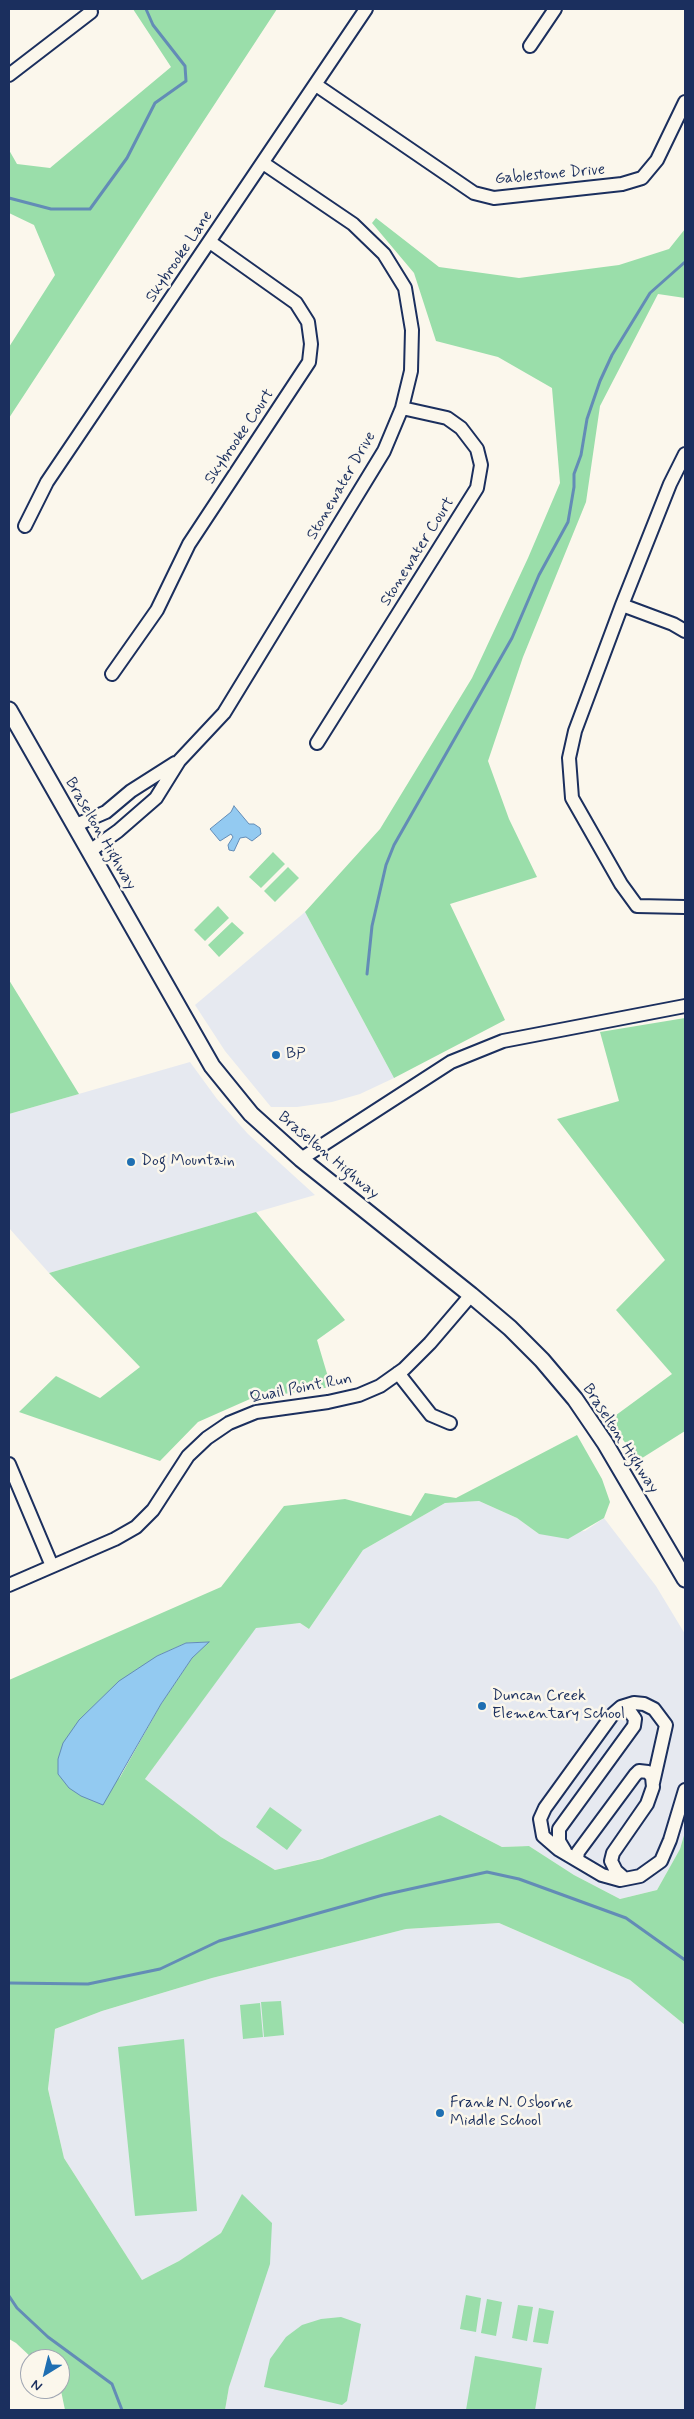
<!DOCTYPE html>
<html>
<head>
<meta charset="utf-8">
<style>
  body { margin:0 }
  #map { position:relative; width:694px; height:2419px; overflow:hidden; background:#fbf7ec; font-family:Mynerve,sans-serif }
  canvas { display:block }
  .frame { position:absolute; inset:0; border:10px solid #1b2f5e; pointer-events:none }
  .north { position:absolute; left:20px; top:2349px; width:50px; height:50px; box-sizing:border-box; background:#fbf7ec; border:1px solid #a1a7b3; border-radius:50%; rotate:216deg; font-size:14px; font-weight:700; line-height:20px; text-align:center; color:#1b2f5e }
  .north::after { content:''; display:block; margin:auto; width:18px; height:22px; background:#1f6fb2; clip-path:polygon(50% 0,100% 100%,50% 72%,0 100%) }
</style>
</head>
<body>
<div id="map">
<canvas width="694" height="2419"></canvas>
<div class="frame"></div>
<div class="north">N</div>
</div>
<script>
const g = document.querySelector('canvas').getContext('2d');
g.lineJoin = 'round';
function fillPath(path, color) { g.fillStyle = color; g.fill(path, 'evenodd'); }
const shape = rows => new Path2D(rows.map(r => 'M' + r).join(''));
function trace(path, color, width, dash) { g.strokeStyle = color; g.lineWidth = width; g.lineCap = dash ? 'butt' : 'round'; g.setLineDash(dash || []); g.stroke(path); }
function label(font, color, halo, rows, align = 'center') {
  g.font = font + ' Mynerve,sans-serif'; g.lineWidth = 5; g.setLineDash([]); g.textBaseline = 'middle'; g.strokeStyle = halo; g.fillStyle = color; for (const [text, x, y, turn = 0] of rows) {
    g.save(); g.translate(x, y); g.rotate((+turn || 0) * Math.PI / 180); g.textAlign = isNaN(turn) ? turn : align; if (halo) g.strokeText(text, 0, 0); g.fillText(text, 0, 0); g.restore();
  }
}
const built = shape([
  [305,912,394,1078,360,1094,332,1102,297,1107,271,1107,225,1051,195,1005],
  [190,1062,217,1099,248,1134,315,1195,49,1273,9,1228,9,1114],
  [479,1501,517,1518,539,1534,585,1531,604,1518,656,1586,685,1634,685,1832,680,1849,657,1890,620,1899,574,1875,529,1846,502,1847,460,1825,275,1870,221,1837,145,1779,256,1627,300,1623,309,1629,363,1550,445,1503],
  [499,1923,630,1980,685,2025,685,2410,225,2410,229,2387,242,2195,221,2233,179,2261,142,2280,64,2158,48,2089,55,2029,102,2011,212,1978,406,1929]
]);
const green = shape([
  [133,9,277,9,9,418,9,347,55,275,34,225,9,213,9,150,17,164,50,168,171,67],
  [376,218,439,267,519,278,619,265,669,249,685,229,685,298,658,294,600,406,586,502,523,657,488,761,509,819,537,877,450,904,505,1020,394,1078,305,912,380,829,472,678,528,558,560,483,552,388,498,357,436,341,414,273,372,223],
  [273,852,285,864,261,888,249,877],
  [288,867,299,878,275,902,264,891],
  [218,906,229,918,205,941,194,930],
  [232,922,244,933,219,957,208,945],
  [9,980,79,1094,9,1114],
  [685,1018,685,1431,639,1460,608,1421,672,1374,616,1310,665,1260,557,1119,619,1101,600,1032],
  [256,1212,345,1320,317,1340,331,1387,250,1399,198,1422,160,1461,19,1412,56,1376,100,1398,140,1367,49,1273],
  [577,1435,602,1479,610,1502,604,1518,568,1539,539,1534,517,1518,479,1501,445,1503,363,1550,309,1629,300,1623,256,1628,145,1779,221,1837,275,1870,322,1859,440,1815,502,1847,529,1846,574,1875,620,1899,657,1890,680,1849,685,1832,685,2025,630,1980,499,1923,406,1929,212,1978,102,2011,55,2029,48,2089,64,2158,142,2280,179,2261,221,2233,242,2194,272,2223,270,2264,229,2387,225,2410,65,2410,60,2386,60,2359,33,2359,16,2343,9,2339,9,1680,221,1587,284,1506,345,1499,411,1516,425,1493,456,1498],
  [208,1642,192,1658,161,1704,119,1779,157,1656,186,1643],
  [270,1807,302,1830,287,1850,256,1827],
  [281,2001,284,2035,264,2037,261,2002],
  [260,2003,263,2037,243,2039,240,2005],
  [184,2039,197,2211,135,2216,118,2047],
  [466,2295,481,2298,476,2332,460,2329],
  [487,2299,502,2302,496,2336,481,2333],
  [518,2305,533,2307,527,2341,512,2338],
  [539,2308,554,2311,548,2344,533,2342],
  [341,2317,361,2324,347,2401,342,2405,264,2387,270,2359,286,2337,302,2325,321,2319],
  [475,2356,542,2368,535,2410,466,2410]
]);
const water = shape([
  [234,806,249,824,254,824,260,828,261,834,252,841,246,837,240,838,234,851,229,850,228,845,233,837,231,834,220,841,210,829,231,812,234,806],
  [209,1642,192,1658,161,1704,103,1805,81,1796,69,1788,58,1774,58,1759,63,1743,79,1720,119,1681,157,1656,186,1643,209,1642]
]);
const stream = shape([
  [9,198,51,209,90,209,127,158,155,103,186,81,185,66,153,25,146,9],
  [367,974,372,926,386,865,394,845,512,638,539,575,568,522,574,487,574,474,581,455,587,419,600,381,612,355,650,293,685,262],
  [9,1983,88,1984,160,1969,219,1941,383,1895,487,1872,519,1879,626,1918,685,1960],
  [9,2296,17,2308,48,2337,112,2384,122,2410]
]);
const minor = shape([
  [530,46,555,9],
  [9,75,91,12],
  [316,85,474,193,494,198,622,184,642,178,657,160,685,102],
  [685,454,670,484,622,605,575,731,569,758,572,798,621,884,637,906,685,907],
  [25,526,47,482,366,9],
  [622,605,673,624,685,631],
  [112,674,157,610,189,544,309,362,311,344,308,322,296,303,210,242],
  [317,743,477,488,481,465,477,449,461,428,447,418,402,408],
  [76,825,106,812,131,791,175,763],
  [90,851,118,831,156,798,179,761,224,713,384,451,402,408,411,371,412,330,405,288,384,254,353,224,263,163],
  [301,1159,451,1062,503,1041,685,1006],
  [398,1373,431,1415,450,1423],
  [9,1464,52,1566],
  [9,1585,115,1539,136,1527,153,1510,188,1456,207,1438,229,1423,256,1412,328,1402,359,1395,380,1386,404,1369,430,1343,471,1295],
  [653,1783,666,1725,654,1709,644,1704,634,1703,621,1707,613,1714,545,1808,540,1819,543,1836,558,1849,602,1875,620,1880,640,1876,661,1861,670,1840,685,1790],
  [565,1851,559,1841,559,1829,634,1726,635,1719,626,1706],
  [577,1859,578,1852,635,1775,639,1771,648,1772,652,1777,653,1787,647,1804,613,1853,611,1861,616,1871,625,1879]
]);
const major = shape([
  [9,710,212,1066,251,1114,301,1159,471,1295,510,1328,542,1360,575,1399,605,1443,685,1579]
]);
const markers = [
  [276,1055,5,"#1f6fb2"],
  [131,1162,5,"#1f6fb2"],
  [482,1706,5,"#1f6fb2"],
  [440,2113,5,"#1f6fb2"]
];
const streetNames = [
  ["Gablestone Drive",550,175,-5],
  ["Skybrooke Lane",180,257,-56],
  ["Skybrooke Court",240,437,-56],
  ["Stonewater Drive",342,486,-60],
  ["Stonewater Court",418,552,-58],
  ["Braselton Highway",100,834,60],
  ["Braselton Highway",328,1156,40],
  ["Quail Point Run",301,1389,-11],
  ["Braselton Highway",620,1439,57]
];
const poiNames = [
  ["BP",286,1055],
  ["Dog Mountain",141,1162],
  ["Duncan Creek",492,1697],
  ["Elementary School",492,1715],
  ["Frank N. Osborne",450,2104],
  ["Middle School",450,2122]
];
fillPath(built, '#e6e9f0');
fillPath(green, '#9adeaa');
fillPath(water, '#93caf1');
trace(water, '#638cb6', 1);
trace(stream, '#638cb6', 3);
trace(minor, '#1b2f5e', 16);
trace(major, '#1b2f5e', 19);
trace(minor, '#fbf7ec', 12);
trace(major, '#fbf7ec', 15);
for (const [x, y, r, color] of markers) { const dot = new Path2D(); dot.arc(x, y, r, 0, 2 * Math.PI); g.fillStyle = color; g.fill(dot); trace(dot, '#fbf7ec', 2); }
label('16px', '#1b2f5e', '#fbf7ec', streetNames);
label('16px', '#1b2f5e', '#fbf7ec', poiNames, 'left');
</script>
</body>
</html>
